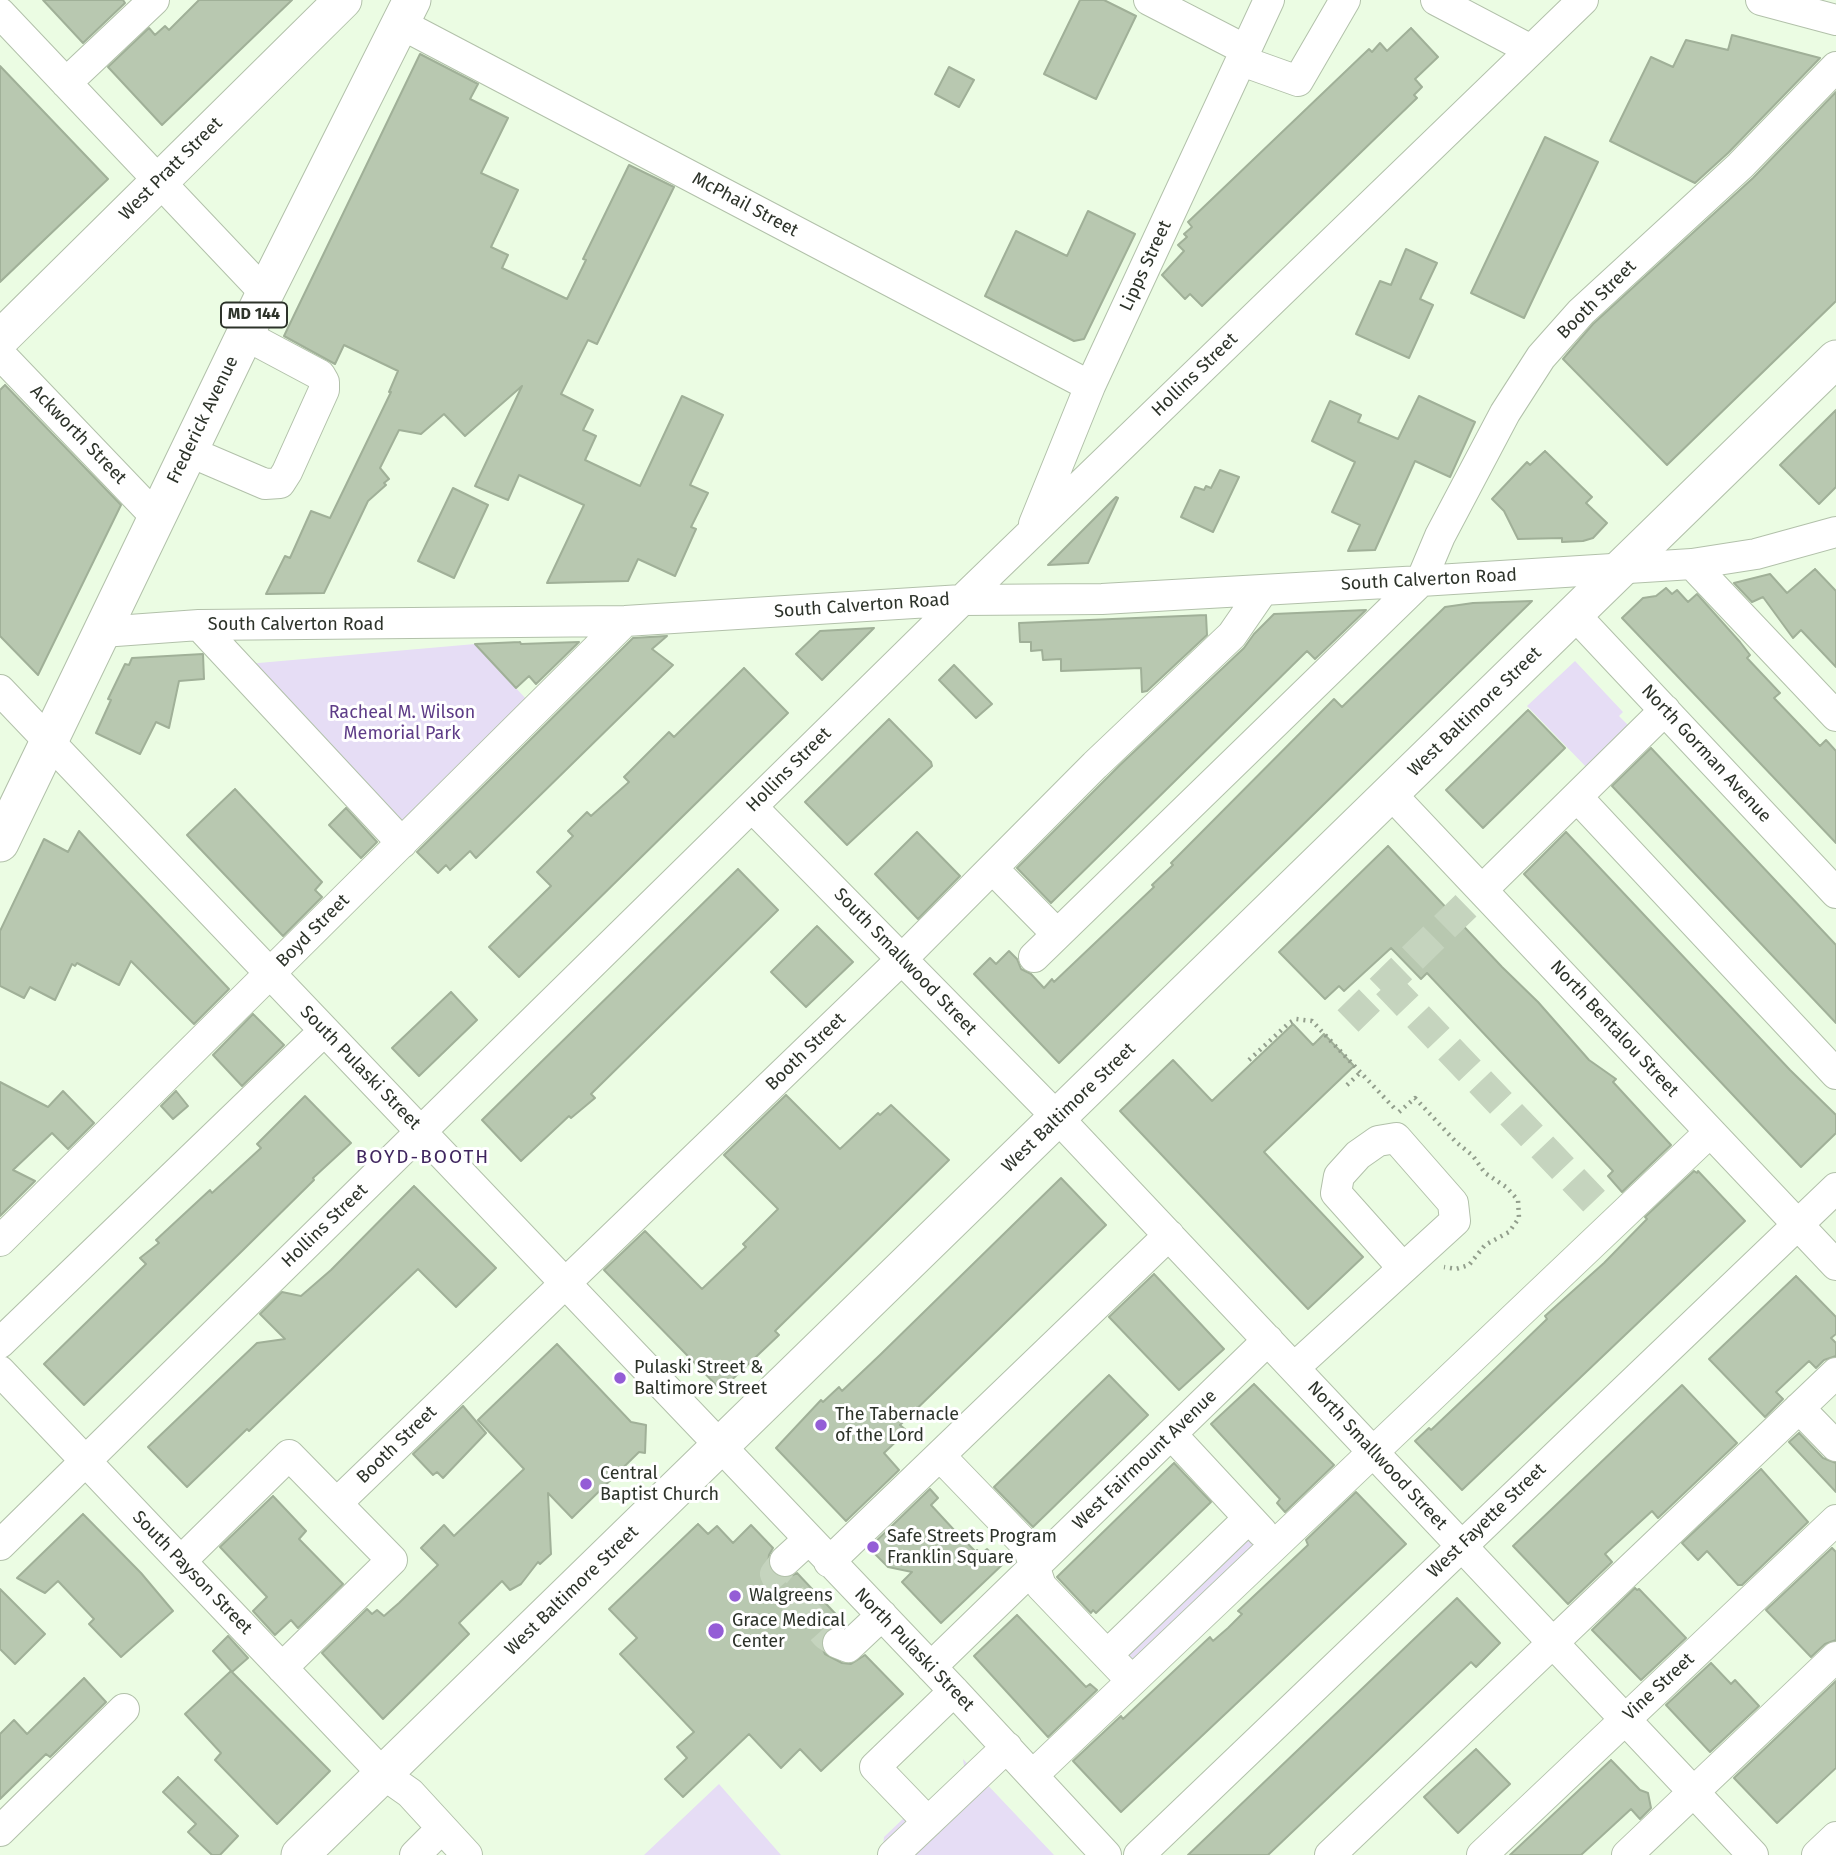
<!DOCTYPE html>
<html>
<head>
<meta charset="utf-8">
<style>
  body { margin:0 }
  canvas { display:block; background:#ebfce3 }
</style>
</head>
<body>
<canvas width="1836" height="1855"></canvas>
<script>
const g = document.querySelector('canvas').getContext('2d');
g.lineJoin = 'round';
function fillPath(path, color) { g.fillStyle = color; g.fill(path, 'evenodd'); }
const shape = rows => new Path2D(rows.map(r => 'M' + r).join(''));
function trace(path, color, width, dash) { g.strokeStyle = color; g.lineWidth = width; g.lineCap = dash ? 'butt' : 'round'; g.setLineDash(dash || []); g.stroke(path); }
function label(font, color, halo, rows, align = 'center') {
  g.font = font + ' "Fira Sans",sans-serif'; g.lineWidth = 6; g.setLineDash([]); g.textBaseline = 'middle'; g.strokeStyle = halo; g.fillStyle = color; for (const [text, x, y, turn = 0] of rows) {
    g.save(); g.translate(x, y); g.rotate((+turn || 0) * Math.PI / 180); g.textAlign = isNaN(turn) ? turn : align; if (halo) g.strokeText(text, 0, 0); g.fillText(text, 0, 0); g.restore();
  }
}
const green = shape([
  [475,644,528,701,399,827,247,664],
  [1575,661,1623,712,1619,716,1634,731,1591,772,1527,706],
  [1247,1530,1262,1546,1130,1672,1115,1656],
  [963,1759,1054,1855,887,1855,883,1845,884,1837,907,1815,927,1802,956,1775,964,1766],
  [719,1784,781,1855,644,1855]
]);
const building = shape([
  [43,0,123,0,125,3,83,43,43,0],
  [199,0,292,0,162,125,108,67,149,28,155,35,165,26,169,30,199,0],
  [1080,0,1104,0,1136,16,1096,99,1044,74,1080,0],
  [1411,28,1438,57,1415,79,1422,87,1414,95,1417,98,1202,306,1190,294,1185,299,1162,275,1184,251,1178,245,1187,237,1184,234,1192,227,1188,222,1369,49,1372,52,1380,43,1387,51,1411,28],
  [1732,35,1820,58,1728,153,1695,183,1610,141,1651,57,1673,67,1686,40,1728,50,1732,35],
  [420,54,478,84,470,99,508,118,481,173,518,190,491,247,508,255,502,268,567,299,586,260,583,259,629,165,674,187,597,344,588,340,561,394,593,410,583,430,596,436,585,460,640,486,682,396,723,415,690,485,708,493,691,527,696,529,675,576,638,559,628,581,547,583,584,505,519,475,508,500,475,486,522,386,465,436,444,414,421,434,399,430,380,468,389,479,384,483,386,485,368,501,324,593,266,594,285,556,290,558,311,511,330,518,391,392,389,392,398,371,344,345,335,364,284,336,420,54],
  [0,66,108,179,0,282,0,66],
  [949,67,974,80,959,107,935,94,949,67],
  [1836,92,1836,301,1667,465,1563,359,1593,324,1753,178,1836,92],
  [1545,137,1598,162,1524,318,1471,293,1545,137],
  [1088,211,1135,234,1084,339,1074,341,985,296,1016,231,1067,256,1088,211],
  [1406,249,1437,263,1420,299,1433,305,1409,358,1356,334,1380,281,1391,285,1406,249],
  [5,385,121,505,38,675,0,636,0,390,5,385],
  [1419,396,1475,422,1450,477,1415,461,1375,550,1348,551,1360,525,1332,512,1355,462,1312,441,1330,401,1361,415,1358,422,1398,439,1419,396],
  [1836,410,1836,487,1819,504,1780,465,1836,410],
  [1545,451,1592,497,1586,503,1607,523,1593,538,1583,541,1562,542,1562,538,1518,539,1504,511,1492,499,1527,462,1530,465,1545,451],
  [1220,470,1239,477,1213,532,1181,517,1195,487,1204,490,1206,486,1211,488,1220,470],
  [453,488,488,505,454,578,418,561,453,488],
  [1116,497,1118,498,1088,563,1048,565,1116,497],
  [1815,569,1836,591,1836,667,1801,630,1793,638,1763,597,1752,602,1734,583,1770,574,1787,593,1815,569],
  [1666,588,1672,594,1677,590,1688,602,1697,594,1740,642,1750,655,1747,658,1780,693,1774,698,1820,746,1826,740,1836,751,1836,843,1622,618,1643,598,1656,596,1666,588],
  [1532,601,1059,1063,974,974,990,958,996,964,1009,951,1017,959,1021,969,1031,974,1044,988,1052,979,1054,982,1154,887,1152,885,1173,865,1171,863,1334,699,1342,707,1445,607,1473,603,1532,601],
  [1366,610,1315,659,1307,651,1051,903,1017,868,1120,765,1244,648,1254,634,1274,614,1366,610],
  [1206,615,1207,635,1147,691,1142,692,1141,668,1061,671,1061,659,1043,660,1042,650,1031,651,1031,642,1020,642,1019,623,1206,615],
  [874,628,822,680,796,654,820,631,874,628],
  [667,636,652,649,673,665,476,858,470,851,450,870,446,865,438,873,417,852,633,638,667,636],
  [520,642,521,644,579,642,536,684,529,676,516,688,475,644,520,642],
  [203,654,204,679,179,681,169,728,156,722,140,754,96,733,111,700,108,699,125,664,129,665,132,658,203,654],
  [954,665,992,704,976,718,939,680,954,665],
  [744,668,788,713,519,977,489,947,551,886,537,872,573,836,568,831,587,812,591,816,629,782,624,777,669,732,674,737,744,668],
  [1528,710,1565,748,1483,828,1446,790,1528,710],
  [889,719,931,762,932,766,847,845,805,802,889,719],
  [1651,748,1836,945,1836,1023,1612,786,1651,748],
  [235,789,322,882,315,890,322,897,283,936,187,835,235,789],
  [346,808,377,842,361,858,329,825,346,808],
  [79,831,229,989,194,1024,131,961,119,985,77,963,75,966,72,964,55,1000,30,987,24,998,0,986,0,931,44,839,68,852,79,831],
  [917,832,960,876,918,919,875,874,917,832],
  [1566,832,1790,1070,1836,1115,1836,1133,1801,1167,1524,874,1566,832],
  [1388,846,1502,967,1538,1002,1589,1060,1616,1079,1613,1082,1671,1145,1622,1192,1608,1176,1613,1171,1427,973,1421,979,1391,948,1344,991,1339,986,1325,999,1279,952,1388,846],
  [738,869,778,910,591,1094,595,1098,571,1118,569,1116,521,1161,482,1120,738,869],
  [817,926,853,962,806,1007,771,972,817,926],
  [451,992,477,1020,419,1076,392,1048,451,992],
  [253,1014,284,1045,242,1086,213,1055,253,1014],
  [1293,1024,1313,1045,1324,1034,1354,1066,1264,1152,1363,1257,1308,1309,1120,1111,1173,1060,1212,1101,1293,1024],
  [0,1082,48,1107,63,1091,94,1123,68,1149,52,1133,13,1170,35,1181,0,1216,0,1082],
  [176,1091,188,1106,173,1119,161,1106,176,1091],
  [786,1095,840,1149,878,1113,880,1115,891,1105,949,1160,775,1331,779,1335,721,1390,604,1270,645,1231,702,1289,746,1247,743,1244,778,1209,724,1155,786,1095],
  [305,1096,351,1143,313,1178,314,1180,242,1251,84,1405,44,1364,146,1264,140,1258,159,1243,156,1240,210,1190,212,1193,261,1148,257,1144,305,1096],
  [1694,1171,1697,1173,1698,1171,1745,1221,1462,1490,1415,1441,1429,1428,1431,1430,1488,1376,1547,1319,1545,1316,1604,1263,1647,1219,1645,1217,1694,1171],
  [1061,1178,1106,1225,900,1425,907,1431,884,1453,899,1470,846,1521,776,1448,821,1400,823,1402,839,1387,842,1391,881,1354,1061,1178],
  [414,1186,496,1268,456,1307,418,1269,249,1431,247,1429,187,1487,148,1447,257,1343,285,1339,260,1314,282,1292,301,1296,331,1270,414,1186],
  [1154,1274,1224,1349,1179,1390,1109,1317,1154,1274],
  [1796,1276,1836,1317,1836,1334,1831,1338,1836,1343,1836,1356,1824,1360,1816,1368,1809,1361,1776,1392,1783,1399,1765,1417,1709,1359,1796,1276],
  [557,1344,631,1422,646,1425,645,1453,639,1452,572,1518,548,1493,551,1554,540,1564,538,1562,521,1584,510,1590,502,1581,459,1623,469,1634,383,1719,322,1653,367,1609,372,1614,377,1610,384,1616,399,1603,438,1565,421,1548,444,1525,454,1536,524,1469,478,1420,557,1344],
  [1109,1375,1148,1415,1033,1527,994,1487,1109,1375],
  [1254,1384,1334,1465,1285,1512,1277,1503,1280,1499,1211,1424,1254,1384],
  [1682,1385,1737,1443,1658,1518,1652,1511,1605,1554,1612,1562,1568,1604,1513,1546,1682,1385],
  [463,1406,486,1433,443,1478,437,1472,433,1475,413,1454,463,1406],
  [1799,1433,1823,1458,1836,1463,1836,1492,1789,1442,1799,1433],
  [1174,1463,1211,1502,1096,1613,1093,1610,1091,1613,1057,1577,1174,1463],
  [1761,1469,1808,1522,1742,1585,1738,1585,1707,1551,1698,1560,1682,1543,1761,1469],
  [930,1489,938,1498,931,1505,955,1531,976,1552,977,1550,981,1554,987,1549,1002,1565,941,1623,902,1582,912,1572,888,1567,869,1548,930,1489],
  [1356,1492,1406,1544,1121,1812,1073,1761,1121,1716,1123,1719,1210,1637,1213,1641,1228,1628,1242,1614,1238,1611,1308,1545,1306,1540,1356,1492],
  [273,1496,306,1531,299,1539,343,1584,298,1628,291,1620,275,1635,253,1611,267,1597,220,1547,273,1496],
  [83,1514,141,1573,173,1611,121,1657,89,1624,94,1619,58,1581,45,1593,17,1578,83,1514],
  [698,1524,708,1534,717,1526,733,1543,751,1525,773,1548,769,1555,768,1564,773,1573,779,1577,788,1578,797,1573,846,1625,828,1629,822,1636,821,1645,825,1654,842,1663,851,1664,865,1655,903,1694,821,1771,800,1749,781,1768,749,1734,683,1797,665,1779,687,1758,677,1747,694,1732,620,1654,637,1638,609,1609,698,1524],
  [1832,1548,1836,1552,1836,1640,1825,1644,1811,1657,1766,1610,1832,1548],
  [1635,1588,1637,1590,1639,1589,1686,1638,1641,1680,1592,1630,1635,1588],
  [0,1589,45,1634,15,1664,0,1649,0,1589],
  [1457,1598,1500,1643,1476,1667,1471,1662,1268,1855,1188,1855,1457,1598],
  [1017,1615,1086,1687,1090,1684,1097,1690,1048,1737,974,1656,1017,1615],
  [228,1636,248,1658,232,1672,213,1651,228,1636],
  [1711,1663,1731,1684,1735,1680,1759,1706,1710,1752,1666,1705,1711,1663],
  [231,1671,330,1771,277,1824,215,1760,221,1753,185,1714,231,1671],
  [84,1678,106,1702,50,1757,46,1754,0,1799,0,1734,14,1720,27,1734,84,1678],
  [1836,1681,1836,1768,1777,1823,1734,1778,1836,1681],
  [1476,1749,1510,1784,1458,1833,1424,1797,1476,1749],
  [1611,1760,1640,1790,1648,1793,1651,1808,1640,1819,1631,1809,1581,1855,1510,1855,1611,1760],
  [178,1777,238,1836,220,1855,212,1855,188,1832,196,1824,163,1792,178,1777]
]);
const minorTunnel = shape([
  [1387,984,1614,1222],
  [1348,1021,1482,890],
  [785,1561,775,1574,779,1583,826,1635,838,1643]
]);
const path = shape([
  [1249,1060,1289,1023,1296,1019,1312,1021,1396,1110],
  [1347,1085,1361,1072],
  [1399,1112,1415,1098,1456,1142,1473,1156,1485,1173,1506,1187,1518,1200,1519,1218,1509,1232,1485,1245,1469,1265,1456,1269,1444,1267]
]);
const minor = shape([
  [1149,0,1246,50],
  [1436,0,1531,50],
  [1761,0,1836,20],
  [0,13,265,293],
  [401,24,1090,386],
  [1242,61,1298,81,1345,0],
  [66,83,154,0],
  [0,354,156,517],
  [188,451,265,484,280,483,287,472,324,390,324,382,320,375,245,335],
  [1034,524,1090,386,1269,0],
  [1692,564,1836,716],
  [1575,615,1836,893],
  [199,625,402,843],
  [102,632,199,625,625,621,962,600,1102,599,1421,581,1692,564,1756,554,1836,532],
  [0,690,954,1691,1106,1855],
  [1391,794,1836,1265],
  [1577,797,1836,1074],
  [752,807,1058,1118,1753,1855],
  [993,869,1057,934],
  [1482,890,1665,710],
  [1034,957,1421,581,1440,536,1505,413,1541,357,1581,312,1740,166,1836,67],
  [0,1241,625,621],
  [0,1343,324,1031],
  [1294,1368,1455,1221,1453,1203,1396,1138,1378,1141,1358,1155,1339,1176,1336,1193,1403,1268],
  [0,1371,383,1774,410,1793,467,1855],
  [1799,1408,1836,1446],
  [1171,1434,1262,1532],
  [940,1456,1028,1547,1041,1586,1132,1681],
  [337,1503,902,959,1095,765,1232,635,1263,590],
  [0,1545,962,600,1583,0],
  [181,1561,289,1455,392,1560,282,1668],
  [785,1561,808,1540],
  [829,1562,1169,1235],
  [838,1643,848,1647,882,1615],
  [1107,1655,1249,1518],
  [931,1667,1268,1340],
  [1033,1775,1710,1132],
  [928,1822,875,1767,954,1691],
  [0,1831,124,1709],
  [415,1855,442,1828],
  [893,1855,1007,1747],
  [1139,1855,1836,1188],
  [1330,1855,1836,1373],
  [1482,1855,1836,1520],
  [1627,1855,1836,1657],
  [1817,1855,1836,1837]
]);
const major = shape([
  [0,339,343,0],
  [0,843,265,293,412,0],
  [300,1855,1836,359]
]);
const markers = [
  [620,1378,7,"#945dd6"],
  [821,1425,7,"#945dd6"],
  [586,1484,7,"#945dd6"],
  [873,1547,7,"#945dd6"],
  [735,1596,7,"#945dd6"],
  [716,1631,9,"#945dd6"]
];
const shields = [
  [254,315,66]
];
const shieldNames = [
  ["MD 144",254,315]
];
const streetNames = [
  ["West Pratt Street",171,169,-45],
  ["McPhail Street",745,205,28],
  ["Lipps Street",1146,266,-65],
  ["Booth Street",1597,300,-45],
  ["Hollins Street",1195,375,-44],
  ["Frederick Avenue",203,420,-64],
  ["Ackworth Street",78,435,46],
  ["South Calverton Road",1429,580,-3],
  ["South Calverton Road",862,606,-4],
  ["South Calverton Road",296,625],
  ["West Baltimore Street",1475,712,-44],
  ["North Gorman Avenue",1706,754,47],
  ["Hollins Street",789,770,-45],
  ["Boyd Street",313,931,-45],
  ["South Smallwood Street",905,962,46],
  ["North Bentalou Street",1614,1029,47],
  ["Booth Street",806,1052,-44],
  ["South Pulaski Street",360,1068,46],
  ["West Baltimore Street",1069,1108,-44],
  ["Hollins Street",325,1226,-44],
  ["Booth Street",397,1445,-44],
  ["North Smallwood Street",1377,1456,47],
  ["West Fairmount Avenue",1145,1460,-44],
  ["West Fayette Street",1487,1521,-44],
  ["South Payson Street",192,1573,46],
  ["West Baltimore Street",572,1591,-44],
  ["North Pulaski Street",914,1650,46],
  ["Vine Street",1659,1687,-43]
];
const parkNames = [
  ["Racheal M. Wilson",402,713],
  ["Memorial Park",402,734]
];
const poiNames = [
  ["Pulaski Street &",634,1368],
  ["Baltimore Street",634,1389],
  ["The Tabernacle",835,1415],
  ["of the Lord",835,1436],
  ["Central",600,1474],
  ["Baptist Church",600,1495],
  ["Safe Streets Program",887,1537],
  ["Franklin Square",887,1558],
  ["Walgreens",749,1596],
  ["Grace Medical",732,1621],
  ["Center",732,1642]
];
const neighbourhoodNames = [
  ["BOYD-BOOTH",423,1158]
];
fillPath(green, '#e6ddf5');
fillPath(building, '#b8c8b0');
trace(building, '#a0b098', 2);
trace(minorTunnel, '#c5d4be', 30, [30, 15]);
trace(minor, '#b2c1aa', 32);
trace(major, '#b2c1aa', 39);
trace(path, '#929e8c', 4.5, [2, 5]);
trace(minor, '#fff', 30);
trace(major, '#fff', 37);
for (const [x, y, r, color] of markers) { const dot = new Path2D(); dot.arc(x, y, r, 0, 2 * Math.PI); g.fillStyle = color; g.fill(dot); trace(dot, '#fff', 2.5); }
for (const [x, y, w] of shields) { const box = new Path2D(); box.roundRect(x - w / 2, y - 12.5, w, 25, 5); g.fillStyle = '#fff'; g.fill(box); trace(box, '#2d332a', 2); }
label('bold 16px', '#2d332a', null, shieldNames);
label('18px', '#2d332a', '#fff', streetNames);
label('18px', '#5e3c87', '#fff', parkNames);
label('18px', '#2d332a', '#fff', poiNames, 'left');
g.letterSpacing = '2px';
label('19px', '#40265f', '#fff', neighbourhoodNames);
g.letterSpacing = '0px';
</script>
</body>
</html>
